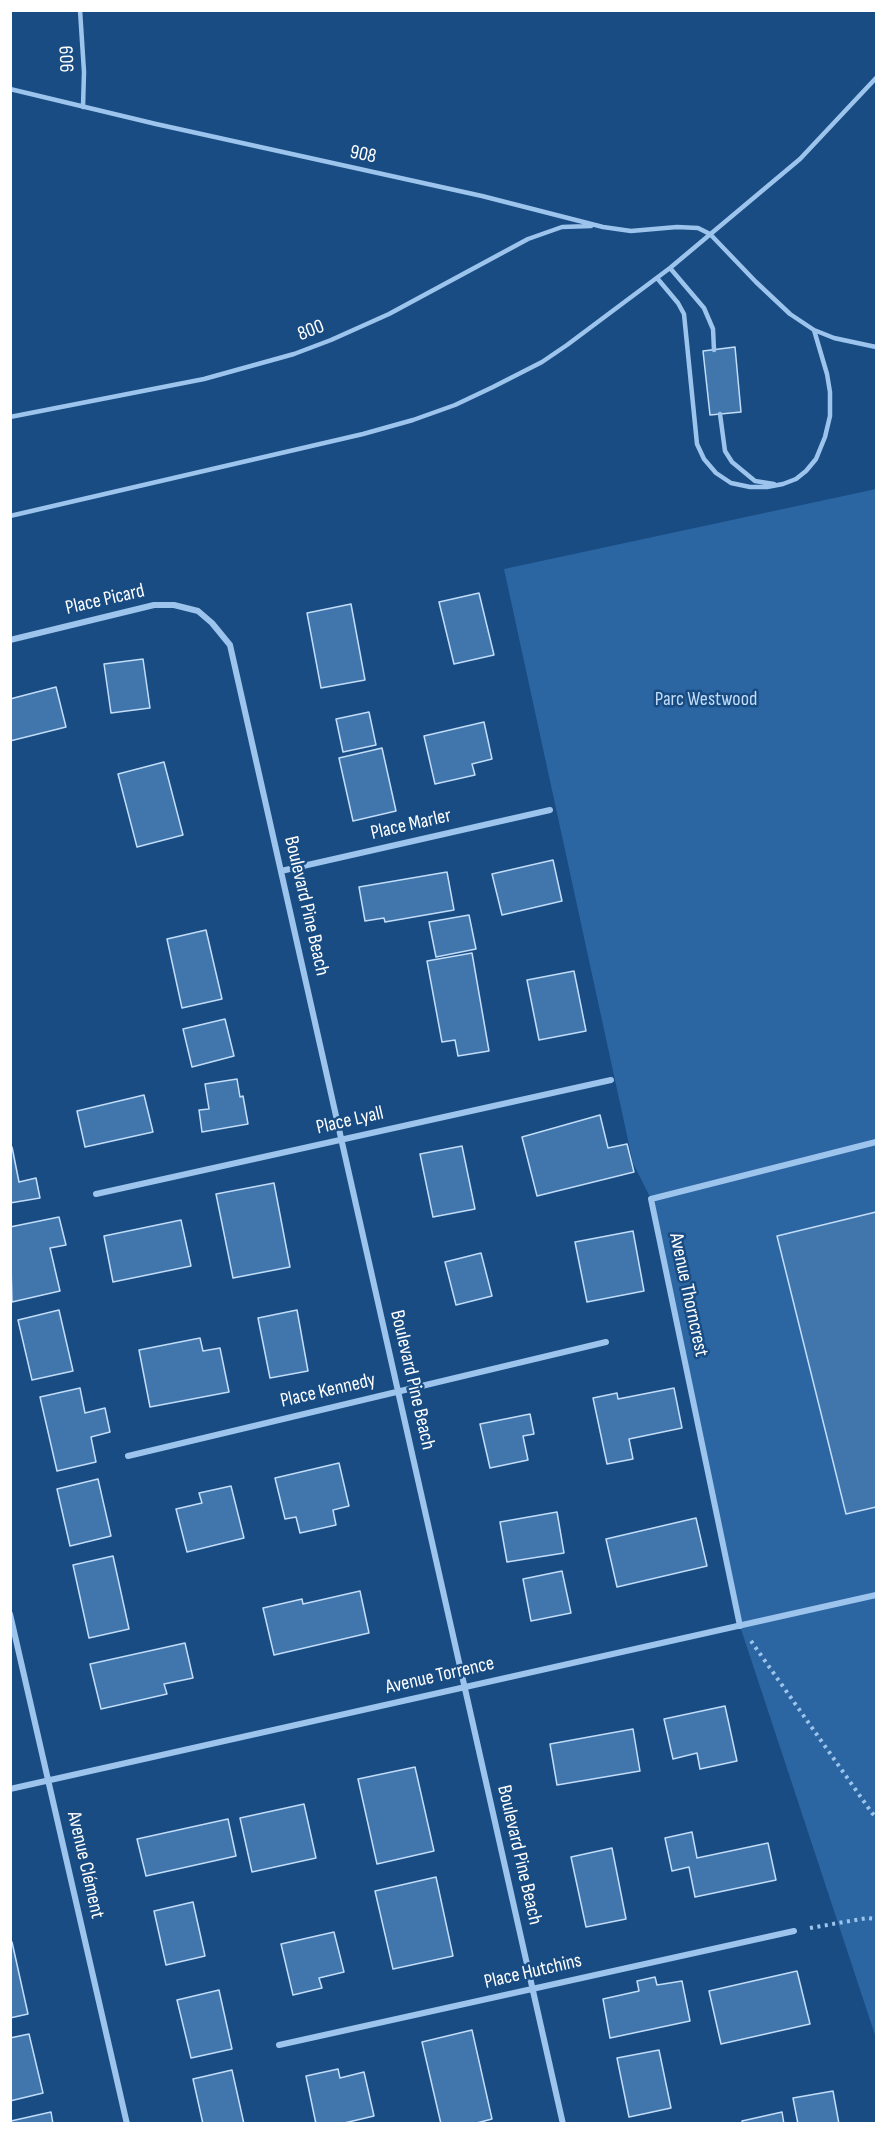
<!DOCTYPE html>
<html>
<head>
<meta charset="utf-8">
<style>
  body { margin:0 }
  #map { position:relative; width:887px; height:2134px; overflow:hidden; background:#184c83; font-family:"Sofia Sans Condensed",sans-serif }
  canvas { display:block }
  .frame { position:absolute; inset:0; border:12px solid #fff; pointer-events:none }
</style>
</head>
<body>
<div id="map">
<canvas width="887" height="2134"></canvas>
<div class="frame"></div>
</div>
<script>
const g = document.querySelector('canvas').getContext('2d');
g.lineJoin = 'round';
function fillPath(path, color) { g.fillStyle = color; g.fill(path, 'evenodd'); }
const shape = rows => new Path2D(rows.map(r => 'M' + r).join(''));
function trace(path, color, width, dash) { g.strokeStyle = color; g.lineWidth = width; g.lineCap = dash ? 'butt' : 'round'; g.setLineDash(dash || []); g.stroke(path); }
function label(font, color, halo, rows, align = 'center') {
  g.font = font + ' "Sofia Sans Condensed",sans-serif'; g.lineWidth = 5; g.setLineDash([]); g.textBaseline = 'middle'; g.strokeStyle = halo; g.fillStyle = color; for (const [text, x, y, turn = 0] of rows) {
    g.save(); g.translate(x, y); g.rotate((+turn || 0) * Math.PI / 180); g.textAlign = isNaN(turn) ? turn : align; if (halo) g.strokeText(text, 0, 0); g.fillText(text, 0, 0); g.restore();
  }
}
const green = shape([
  [876,489,876,2038,740,1626,651,1199,633,1163,504,569]
]);
const building = shape([
  [735,347,741,412,710,415,703,351,735,347],
  [479,593,494,655,454,664,439,602,479,593],
  [351,604,365,680,321,688,307,613,351,604],
  [143,659,150,708,111,713,104,664,143,659],
  [56,687,66,727,10,741,10,699,56,687],
  [369,712,376,745,343,752,336,719,369,712],
  [484,722,492,759,472,764,475,775,435,784,424,736,484,722],
  [382,748,396,811,353,821,339,758,382,748],
  [164,762,183,835,137,847,118,774,164,762],
  [553,860,562,901,502,915,492,874,553,860],
  [447,872,454,910,385,922,384,918,365,921,359,887,447,872],
  [469,915,476,949,436,957,429,922,469,915],
  [206,930,222,999,182,1008,167,939,206,930],
  [472,953,489,1051,458,1056,455,1040,442,1042,427,961,472,953],
  [574,971,586,1031,539,1040,527,980,574,971],
  [225,1019,234,1056,192,1067,183,1029,225,1019],
  [237,1079,240,1097,243,1096,248,1124,202,1132,199,1110,209,1109,205,1084,237,1079],
  [144,1095,153,1132,85,1147,77,1111,144,1095],
  [600,1115,608,1148,627,1144,634,1172,537,1196,522,1137,600,1115],
  [462,1146,475,1209,433,1217,420,1154,462,1146],
  [10,1147,12,1147,19,1182,36,1178,40,1198,10,1203,10,1147],
  [274,1183,290,1267,233,1278,216,1194,274,1183],
  [876,1212,876,1507,846,1514,777,1236,876,1212],
  [59,1217,66,1245,50,1248,60,1291,12,1302,10,1227,59,1217],
  [181,1220,191,1266,113,1282,104,1236,181,1220],
  [633,1231,644,1291,587,1302,575,1242,633,1231],
  [481,1253,492,1296,456,1305,445,1262,481,1253],
  [59,1310,73,1371,32,1380,18,1320,59,1310],
  [297,1310,308,1371,270,1378,258,1318,297,1310],
  [200,1338,203,1351,220,1348,229,1392,150,1407,139,1350,200,1338],
  [80,1388,85,1413,105,1408,110,1432,91,1437,96,1462,57,1471,40,1397,80,1388],
  [674,1388,682,1428,629,1439,633,1459,607,1464,593,1398,617,1393,618,1399,674,1388],
  [530,1414,534,1434,523,1436,528,1460,490,1468,480,1424,530,1414],
  [339,1463,349,1506,333,1510,336,1525,300,1533,296,1517,285,1519,275,1478,339,1463],
  [98,1479,111,1536,70,1546,57,1489,98,1479],
  [231,1486,244,1538,187,1552,176,1509,202,1503,199,1493,231,1486],
  [557,1512,564,1553,507,1562,500,1522,557,1512],
  [696,1518,707,1566,617,1587,606,1539,696,1518],
  [113,1556,129,1629,89,1638,73,1565,113,1556],
  [562,1571,571,1613,531,1621,523,1579,562,1571],
  [360,1591,369,1633,274,1655,263,1608,302,1599,303,1604,360,1591],
  [185,1643,193,1678,164,1684,167,1694,101,1709,90,1664,185,1643],
  [725,1706,737,1761,700,1769,697,1753,673,1759,664,1719,725,1706],
  [633,1729,640,1771,557,1785,550,1744,633,1729],
  [415,1767,434,1851,377,1864,358,1779,415,1767],
  [304,1804,316,1858,252,1872,240,1818,304,1804],
  [228,1819,236,1856,146,1876,137,1839,228,1819],
  [692,1832,697,1858,768,1843,776,1880,695,1897,689,1867,672,1871,665,1838,692,1832],
  [612,1848,626,1919,586,1927,571,1857,612,1848],
  [436,1877,453,1956,393,1969,375,1891,436,1877],
  [193,1902,205,1956,166,1965,154,1911,193,1902],
  [334,1932,344,1972,319,1978,322,1988,293,1995,281,1944,334,1932],
  [12,1942,28,2014,10,2018,10,1943,12,1942],
  [797,1971,810,2024,721,2044,709,1991,797,1971],
  [655,1977,657,1985,682,1981,690,2021,610,2038,603,1999,639,1991,637,1981,655,1977],
  [219,1990,232,2049,191,2058,177,2000,219,1990],
  [472,2030,492,2119,473,2124,441,2124,422,2042,472,2030],
  [29,2034,43,2093,10,2101,10,2038,29,2034],
  [659,2050,671,2108,629,2117,617,2058,659,2050],
  [338,2069,340,2078,364,2072,374,2116,340,2124,316,2124,306,2076,338,2069],
  [232,2070,244,2124,203,2124,193,2079,232,2070],
  [833,2091,839,2124,798,2124,793,2098,833,2091],
  [51,2112,53,2124,12,2124,11,2121,51,2112],
  [782,2112,784,2124,743,2124,742,2121,782,2112]
]);
const path = shape([
  [751,1641,872,1813,876,1817],
  [810,1928,867,1918,876,1919]
]);
const lane = shape([
  [80,10,84,72,83,107],
  [10,89,156,124,482,196,603,227,631,231,677,227,698,228,710,234,756,282,790,314,814,330,834,338,876,347],
  [670,268,704,308,713,329,714,350],
  [657,278,678,303,684,314,697,444,704,459,716,473,731,483,750,487,767,487,783,484,796,479,806,471,816,459,825,437,830,416,830,392,827,374,814,330],
  [720,414,725,451,732,462,755,481,774,484],
  [10,417,204,379,294,354,331,340,389,314,528,239,562,227,591,226],
  [10,516,363,434,413,420,455,405,493,387,542,362,567,345,670,268,800,159,876,78]
]);
const street = shape([
  [10,640,154,605,174,605,198,611,212,623,230,645,563,2124],
  [281,871,550,810],
  [96,1194,611,1080],
  [128,1456,606,1342],
  [10,1614,127,2124],
  [740,1626,651,1199,876,1142],
  [10,1789,876,1595],
  [279,2045,794,1931]
]);
const streetNames = [
  ["909",68,59,-92],
  ["908",363,155,12],
  ["800",311,331,-21],
  ["Place Picard",105,600,-13],
  ["Place Marler",411,825,-13],
  ["Boulevard Pine Beach",306,906,77],
  ["Place Lyall",350,1121,-13],
  ["Avenue Thorncrest",688,1295,78],
  ["Boulevard Pine Beach",412,1380,77],
  ["Place Kennedy",328,1391,-13],
  ["Avenue Torrence",440,1676,-13],
  ["Boulevard Pine Beach",519,1855,77],
  ["Avenue Clément",85,1865,77],
  ["Place Hutchins",533,1972,-13]
];
const parkNames = [
  ["Parc Westwood",706,700]
];
fillPath(green, '#2b66a3');
fillPath(building, '#4176ad');
trace(building, '#c2ddf9', 1.5);
trace(path, '#9dc4ec', 4, [3, 4.5]);
trace(lane, '#9dc4ec', 4.5);
trace(street, '#9dc4ec', 6);
label('20px', '#fff', '#184c83', streetNames);
label('20px', '#c2ddf9', '#184c83', parkNames);
</script>
</body>
</html>
